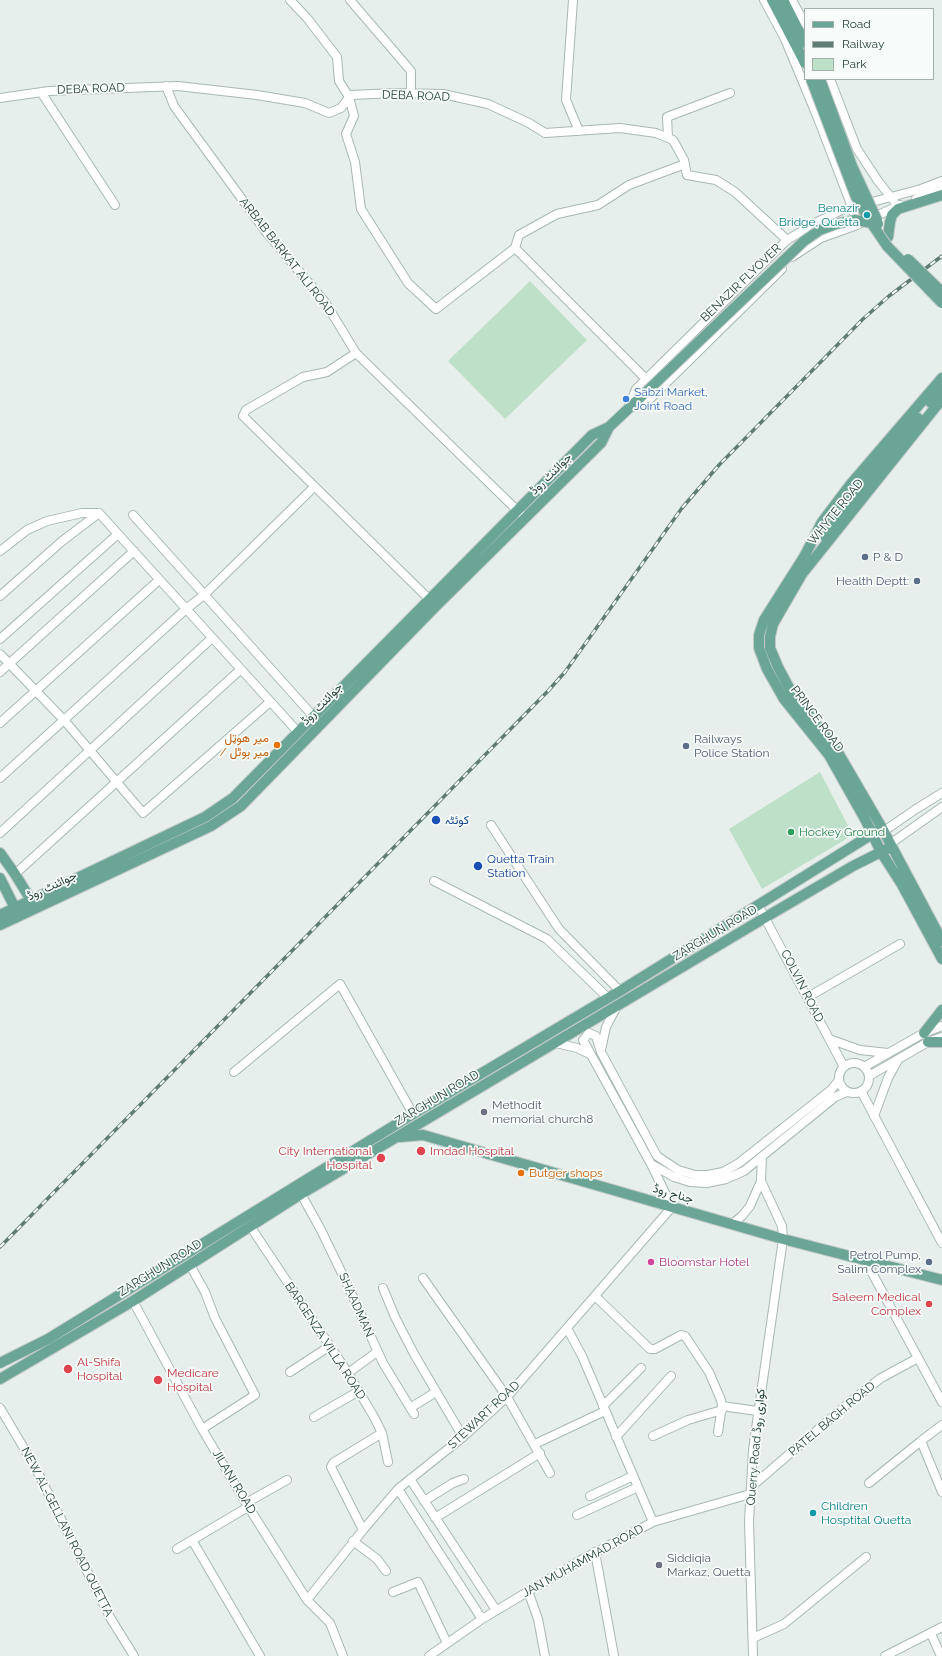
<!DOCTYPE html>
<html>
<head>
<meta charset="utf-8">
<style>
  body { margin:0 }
  #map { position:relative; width:942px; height:1656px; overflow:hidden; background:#e6efeb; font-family:Raleway,sans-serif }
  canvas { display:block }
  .legend { position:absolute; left:804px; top:8px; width:130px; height:72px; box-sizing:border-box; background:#f7fbf9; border:1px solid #a3b1ad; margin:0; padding:5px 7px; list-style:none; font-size:12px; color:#24423a }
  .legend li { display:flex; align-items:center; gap:8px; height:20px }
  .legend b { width:20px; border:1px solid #a3b1ad }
</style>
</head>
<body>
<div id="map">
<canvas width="942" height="1656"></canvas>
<ul class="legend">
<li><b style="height:5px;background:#6aa596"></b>Road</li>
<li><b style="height:5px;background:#5f7d75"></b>Railway</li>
<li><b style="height:11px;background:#bfe0c8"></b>Park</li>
</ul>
</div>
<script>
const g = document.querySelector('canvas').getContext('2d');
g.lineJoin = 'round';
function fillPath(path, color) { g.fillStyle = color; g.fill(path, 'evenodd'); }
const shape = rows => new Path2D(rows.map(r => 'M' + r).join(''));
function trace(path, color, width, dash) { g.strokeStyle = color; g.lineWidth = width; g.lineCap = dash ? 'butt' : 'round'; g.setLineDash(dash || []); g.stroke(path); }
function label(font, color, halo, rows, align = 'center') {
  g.font = font + ' Raleway,Vazirmatn,sans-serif'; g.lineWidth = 3.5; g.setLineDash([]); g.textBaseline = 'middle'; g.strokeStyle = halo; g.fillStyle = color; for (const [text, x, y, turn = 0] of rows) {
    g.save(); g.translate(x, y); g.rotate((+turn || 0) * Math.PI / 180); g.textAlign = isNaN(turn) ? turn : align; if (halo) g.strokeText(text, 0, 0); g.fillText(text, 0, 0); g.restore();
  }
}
const green = shape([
  [530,281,587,340,505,419,448,361],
  [820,772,853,835,762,889,729,829]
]);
const minor = shape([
  [290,0,307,18,337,57,339,81,349,97,354,116,346,134,355,162,361,209,408,283,436,309,515,248,519,235,557,214,598,205,629,185,685,164],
  [350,0,411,71,411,94],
  [573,0,566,100,579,131],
  [764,0,785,39,817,116,852,207,857,224],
  [792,0,805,24],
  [830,79,857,149,878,181,894,201],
  [166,86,174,106,266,232,325,302,356,353,525,518],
  [41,92,115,205],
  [0,98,49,91,178,86,257,95,305,103,329,113,341,108,351,95,395,93,443,94,488,104,529,123,545,133,620,128,656,133,673,140,684,160,687,175,716,180,735,192,787,240],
  [668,138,667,117,730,93],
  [916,199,942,188],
  [515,248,646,379],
  [792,257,821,238,857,225,900,205],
  [356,353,327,372,303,377,246,410,243,416,429,599],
  [633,407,651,398,782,269],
  [628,408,636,389,787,240,817,222,842,210,921,189,942,181],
  [99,513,298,732],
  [133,515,313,716],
  [0,551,27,530,47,521,82,513,99,513],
  [0,596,61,542,99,513],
  [0,639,118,534],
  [0,654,64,720,143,813,270,702],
  [0,672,134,551],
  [0,723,159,580],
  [0,778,186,609,204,595,314,487],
  [491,825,559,929,620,991],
  [884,831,916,809,942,793],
  [0,833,212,638],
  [890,844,942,807],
  [15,874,240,670],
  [434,881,547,939,608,998],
  [758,905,844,1067],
  [808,997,900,944],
  [829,1039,860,1050,888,1053],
  [556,1043,577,1048,590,1054],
  [601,1050,606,1027,616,1008],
  '839 1078a15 15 0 1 1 30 0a15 15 0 1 1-30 0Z',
  [864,1067,924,1033,942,1026],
  [234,1072,340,984,413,1114],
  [869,1076,928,1042,942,1037],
  [839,1080,831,1090,739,1163,723,1172,708,1175,695,1175,678,1170,657,1156,601,1052,596,1036,589,1033,583,1040,651,1164,674,1177,690,1182,707,1183,726,1179,744,1171,835,1097,847,1092],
  [861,1091,942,1243],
  [874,1116,888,1078,898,1060],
  [301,1194,321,1230,347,1284,383,1363,414,1414],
  [732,1224,742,1216,750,1206,761,1181],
  [250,1226,348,1373,374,1417,382,1433,388,1462],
  [865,1260,942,1402],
  [190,1265,205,1292,215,1318,255,1395,202,1429],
  [423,1278,507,1397,550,1473],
  [383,1288,395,1317,414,1354,463,1437],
  [595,1296,650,1349,655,1349,681,1335,685,1336,709,1372,721,1400,722,1406,718,1432],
  [133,1301,202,1429,246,1503,307,1600,330,1623,343,1656],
  [567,1328,582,1356,653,1522],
  [290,1372,330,1346],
  [348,1373,377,1352],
  [603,1406,641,1368],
  [722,1406,757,1411],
  [0,1408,34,1465,111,1619,134,1656],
  [410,1408,436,1392],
  [314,1417,359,1391],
  [942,1425,921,1441,942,1492],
  [653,1436,688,1420,722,1410],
  [616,1437,671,1376],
  [535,1444,605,1411],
  [410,1479,496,1610],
  [869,1483,921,1441],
  [751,1487,851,1401,881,1378,918,1358],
  [398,1489,482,1619],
  [590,1496,633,1476],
  [424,1501,453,1483,464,1479],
  [246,1503,287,1480],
  [577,1515,638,1487],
  [435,1518,540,1453],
  [363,1530,331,1467,333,1463,382,1433],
  [192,1540,260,1656],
  [353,1541,377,1559,386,1571],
  [177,1549,248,1507],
  [595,1552,614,1656],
  [528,1591,538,1619,545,1656],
  [393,1592,418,1582,447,1643],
  [307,1600,363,1530,398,1489,463,1437,507,1397,672,1207,651,1164],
  [931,1634,941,1656],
  [753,1638,784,1624,866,1557],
  [429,1656,482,1619,581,1560,653,1522,750,1494],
  [753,1656,749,1521,753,1450,783,1239,782,1226,761,1181,762,1157],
  [885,1656,942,1627]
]);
const major = shape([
  [772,0,805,63],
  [783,0,805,43],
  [888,237,890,222,892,215,898,209,942,195],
  [942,378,850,485,822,522,804,557,764,620,759,635,759,648,767,669,784,699,829,755,865,819,881,852,901,883,942,959],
  [942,399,802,574,773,624,770,637,770,648,778,667,792,693,836,749,882,828,942,941],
  [931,403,942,390],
  [826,538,852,497,918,418],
  [0,853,15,874,34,905],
  [0,878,18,914],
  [0,915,205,817,233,798,592,435,609,427,645,393],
  [0,925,211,826,241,806,436,606,601,443,609,427],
  [924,1033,942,1010],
  [928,1042,942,1042],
  [400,1137,423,1135,783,1239,942,1280],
  [0,1363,48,1339,413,1114,620,991,882,828],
  [0,1379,133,1301,301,1194,766,917,853,866,891,847]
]);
const rail = shape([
  [0,1247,548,691,565,672,682,508,719,465,863,319,889,296,942,256]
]);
const majorBridge = shape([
  [811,79,856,197,870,221,887,246,942,303],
  [820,79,852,166,877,220],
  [908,259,942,292],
  [645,393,804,241,820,230,836,224,855,220,878,224]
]);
const markers = [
  [867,215,4,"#0f9aa8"],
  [626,399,4,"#3f7fe0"],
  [865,557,4,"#5c6f8a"],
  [917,581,4,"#5c6f8a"],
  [277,745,4,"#e8710a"],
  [686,746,4,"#5c6f8a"],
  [436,820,5,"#1a4fb4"],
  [791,832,4,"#2e9e5b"],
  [478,866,5,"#1a4fb4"],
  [484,1112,4,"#6b7280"],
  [421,1151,5,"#e0444e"],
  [381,1158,5,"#e0444e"],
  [521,1173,4,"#e8710a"],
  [651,1262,4,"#d1479c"],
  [929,1262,4,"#5c6f8a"],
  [929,1304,4,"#e0444e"],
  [68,1369,5,"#e0444e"],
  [158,1380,5,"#e0444e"],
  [813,1513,4,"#0f9aa8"],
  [659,1565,4,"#6b7280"]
];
const streetNames = [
  ["DEBA ROAD",91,89,-2],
  ["DEBA ROAD",416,96,2],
  ["ARBAB BARKAT ALI ROAD",287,257,52],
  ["BENAZIR FLYOVER",741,283,-44],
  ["جوائنٹ روڈ",551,474,-45],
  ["WHYTE ROAD",836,512,-51],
  ["جوائنٹ روڈ",322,704,-46],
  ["PRINCE ROAD",817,719,53],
  ["جوائنٹ روڈ",52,886,-25],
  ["ZARGHUN ROAD",715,933,-31],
  ["COLVIN ROAD",802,986,63],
  ["ZARGHUN ROAD",437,1098,-31],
  ["جناح روڈ",673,1194,16],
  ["ZARGHUN ROAD",160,1268,-32],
  ["SHAADMAN",356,1305,66],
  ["BARGENZA VILLA ROAD",325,1341,57],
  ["STEWART ROAD",484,1415,-43],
  ["PATEL BAGH ROAD",832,1419,-40],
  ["Querry Road کواری روڈ",756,1447,-85],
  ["JILANI ROAD",234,1482,59],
  ["NEW AL-GELLANI ROAD QUETTA",67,1532,63],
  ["JAN MUHAMMAD ROAD",583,1561,-29]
];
const cultureNames = [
  ["Benazir",859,208],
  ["Bridge, Quetta",859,222],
  ["Children",821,1506,"left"],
  ["Hosptital Quetta",821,1520,"left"]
];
const shopNames = [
  ["Sabzi Market,",634,392],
  ["Joint Road",634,406]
];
const serviceNames = [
  ["P & D",873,557],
  ["Health Deptt:",909,581,"right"],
  ["Railways",694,739],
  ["Police Station",694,753],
  ["Petrol Pump,",921,1255,"right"],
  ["Salim Complex",921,1269,"right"]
];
const foodNames = [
  ["میر هوټل",269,738],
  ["/ میر ہوٹل",269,752],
  ["Butger shops",529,1173,"left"]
];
const transitNames = [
  ["کوئٹہ",445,820],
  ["Quetta Train",487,859],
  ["Station",487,873]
];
const leisureNames = [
  ["Hockey Ground",799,832]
];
const worshipNames = [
  ["Methodit",492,1105],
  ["memorial church8",492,1119],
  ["Siddiqia",667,1558],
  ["Markaz, Quetta",667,1572]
];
const healthNames = [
  ["City International",372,1151,"right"],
  ["Hospital",372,1165,"right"],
  ["Imdad Hospital",430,1151],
  ["Saleem Medical",921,1297,"right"],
  ["Complex",921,1311,"right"],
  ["Al-Shifa",77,1362],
  ["Hospital",77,1376],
  ["Medicare",167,1373],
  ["Hospital",167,1387]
];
const hotelNames = [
  ["Bloomstar Hotel",659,1262]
];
fillPath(green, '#bfe0c8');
trace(minor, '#a8b8b2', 10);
trace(major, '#c2cac8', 12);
trace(minor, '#fff', 8);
trace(major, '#6aa596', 10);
trace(rail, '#5f7d75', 3.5);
trace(rail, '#f7fbf9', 2, [6]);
trace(majorBridge, '#c2cac8', 12, []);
trace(majorBridge, '#6aa596', 10);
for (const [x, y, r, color] of markers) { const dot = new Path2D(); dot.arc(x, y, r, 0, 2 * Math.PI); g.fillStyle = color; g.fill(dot); trace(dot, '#f7fbf9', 1.5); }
label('12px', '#24423a', '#f7fbf9', streetNames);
label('12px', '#0d838f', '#f7fbf9', cultureNames, 'right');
label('12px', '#366cbe', '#f7fbf9', shopNames, 'left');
label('12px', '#4e5e75', '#f7fbf9', serviceNames, 'left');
label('12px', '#c56008', '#f7fbf9', foodNames, 'right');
label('12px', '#164399', '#f7fbf9', transitNames, 'left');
label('12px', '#27864d', '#f7fbf9', leisureNames, 'left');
label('12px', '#5b616d', '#f7fbf9', worshipNames, 'left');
label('12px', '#be3a42', '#f7fbf9', healthNames, 'left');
label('12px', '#b23c85', '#f7fbf9', hotelNames, 'left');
</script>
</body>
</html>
